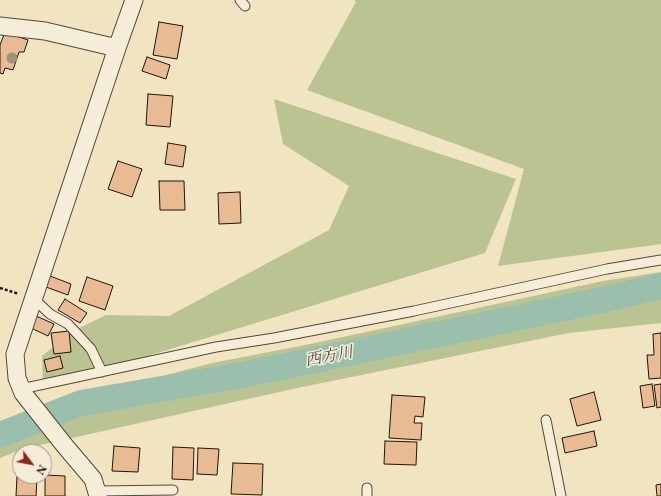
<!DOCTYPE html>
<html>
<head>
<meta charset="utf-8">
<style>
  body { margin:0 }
  #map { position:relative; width:661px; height:496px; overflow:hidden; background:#f0e4c1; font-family:"EB Garamond",serif }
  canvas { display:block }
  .north { position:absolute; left:12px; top:444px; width:40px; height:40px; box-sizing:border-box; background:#f5edd7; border:1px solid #a09687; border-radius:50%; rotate:122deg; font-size:11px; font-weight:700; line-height:16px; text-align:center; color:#20140f }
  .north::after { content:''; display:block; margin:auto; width:14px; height:18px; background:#8f2418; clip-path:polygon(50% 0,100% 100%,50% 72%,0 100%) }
</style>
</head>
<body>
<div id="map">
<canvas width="661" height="496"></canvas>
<div class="north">N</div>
</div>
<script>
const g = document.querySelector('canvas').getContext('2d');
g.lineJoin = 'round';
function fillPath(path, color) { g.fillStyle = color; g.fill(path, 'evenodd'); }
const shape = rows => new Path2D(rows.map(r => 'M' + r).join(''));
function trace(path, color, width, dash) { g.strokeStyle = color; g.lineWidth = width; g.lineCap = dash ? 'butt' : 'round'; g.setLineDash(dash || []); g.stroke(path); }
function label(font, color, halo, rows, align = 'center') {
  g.font = font + ' "EB Garamond","Noto Serif JP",serif'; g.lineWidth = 3; g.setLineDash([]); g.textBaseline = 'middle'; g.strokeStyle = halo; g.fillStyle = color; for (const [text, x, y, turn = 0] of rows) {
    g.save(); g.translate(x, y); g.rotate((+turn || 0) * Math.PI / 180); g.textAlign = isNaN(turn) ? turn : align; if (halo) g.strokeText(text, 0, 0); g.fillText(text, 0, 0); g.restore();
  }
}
const green = shape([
  [354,0,661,0,661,244,498,266,524,169,307,90,356,2],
  [274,99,516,179,485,253,43,388,42,356,73,331,106,315,169,316,329,230,349,186,283,144],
  [661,272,661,323,569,333,302,387,22,449,0,458,0,421,47,406,212,363,315,343,603,281]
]);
const river = shape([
  [0,435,81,403,225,378,325,358,602,300,661,286]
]);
const building = shape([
  [159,22,183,26,177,59,153,55,159,22],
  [5,32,28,40,24,52,19,52,13,70,5,68,3,74,0,73,0,45,5,32],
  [147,57,170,65,166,79,142,71,147,57],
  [148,94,173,96,170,127,146,125,148,94],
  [168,143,186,146,183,167,165,164,168,143],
  [118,161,142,169,132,197,108,189,118,161],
  [159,181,184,181,185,210,160,210,159,181],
  [240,192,241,223,219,224,218,193,240,192],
  [50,276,71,284,68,295,46,287,50,276],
  [87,277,113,286,105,310,79,301,87,277],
  [65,299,87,313,80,323,58,310,65,299],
  [36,316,54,324,48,336,31,328,36,316],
  [69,331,71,352,54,354,51,333,69,331],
  [661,333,661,378,649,379,647,355,654,355,653,334,661,333],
  [60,356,63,368,47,372,44,360,60,356],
  [652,384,655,406,643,408,640,386,652,384],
  [661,384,661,407,657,408,654,385,661,384],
  [594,392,601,420,577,426,570,399,594,392],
  [392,395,425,397,423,417,415,416,414,423,422,423,421,440,389,438,392,395],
  [594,431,597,446,565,453,562,438,594,431],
  [385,441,417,442,416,465,384,464,385,441],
  [114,446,140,448,138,472,112,471,114,446],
  [173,447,194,448,193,480,172,479,173,447],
  [198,448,219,449,217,475,197,474,198,448],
  [233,463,263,464,262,495,231,494,233,463],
  [45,475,65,476,65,496,45,496,45,475],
  [17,477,37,478,36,496,16,496,17,477],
  [661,484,661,496,657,496,656,485,661,484]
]);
const path = shape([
  [0,288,19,294]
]);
const service = shape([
  [240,0,245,6],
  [33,298,50,314,68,324,80,337,91,349,102,372],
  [21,389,216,347,274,338,414,311,607,269,661,260],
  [546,420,561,496],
  [97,491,173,490],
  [367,496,367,488]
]);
const minor = shape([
  [0,26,45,31,117,48],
  [98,496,93,479,65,446,23,393,17,378,15,354,117,48,134,0]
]);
const trees = [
  [12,58]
];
const waterNames = [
  ["西方川",329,357,-11]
];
fillPath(green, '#bac493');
trace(river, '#9bbfad', 26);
fillPath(building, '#e8bb92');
trace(building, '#20140f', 1);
trace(service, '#54483c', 11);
trace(minor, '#54483c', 19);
trace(path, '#20140f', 2.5, [3, 2]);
trace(service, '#f5edd7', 9);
trace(minor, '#f5edd7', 17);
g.fillStyle = '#9b9478';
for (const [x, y] of trees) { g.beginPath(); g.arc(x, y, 5.5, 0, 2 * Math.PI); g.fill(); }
label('italic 16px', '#4b5046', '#f5edd7', waterNames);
</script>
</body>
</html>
